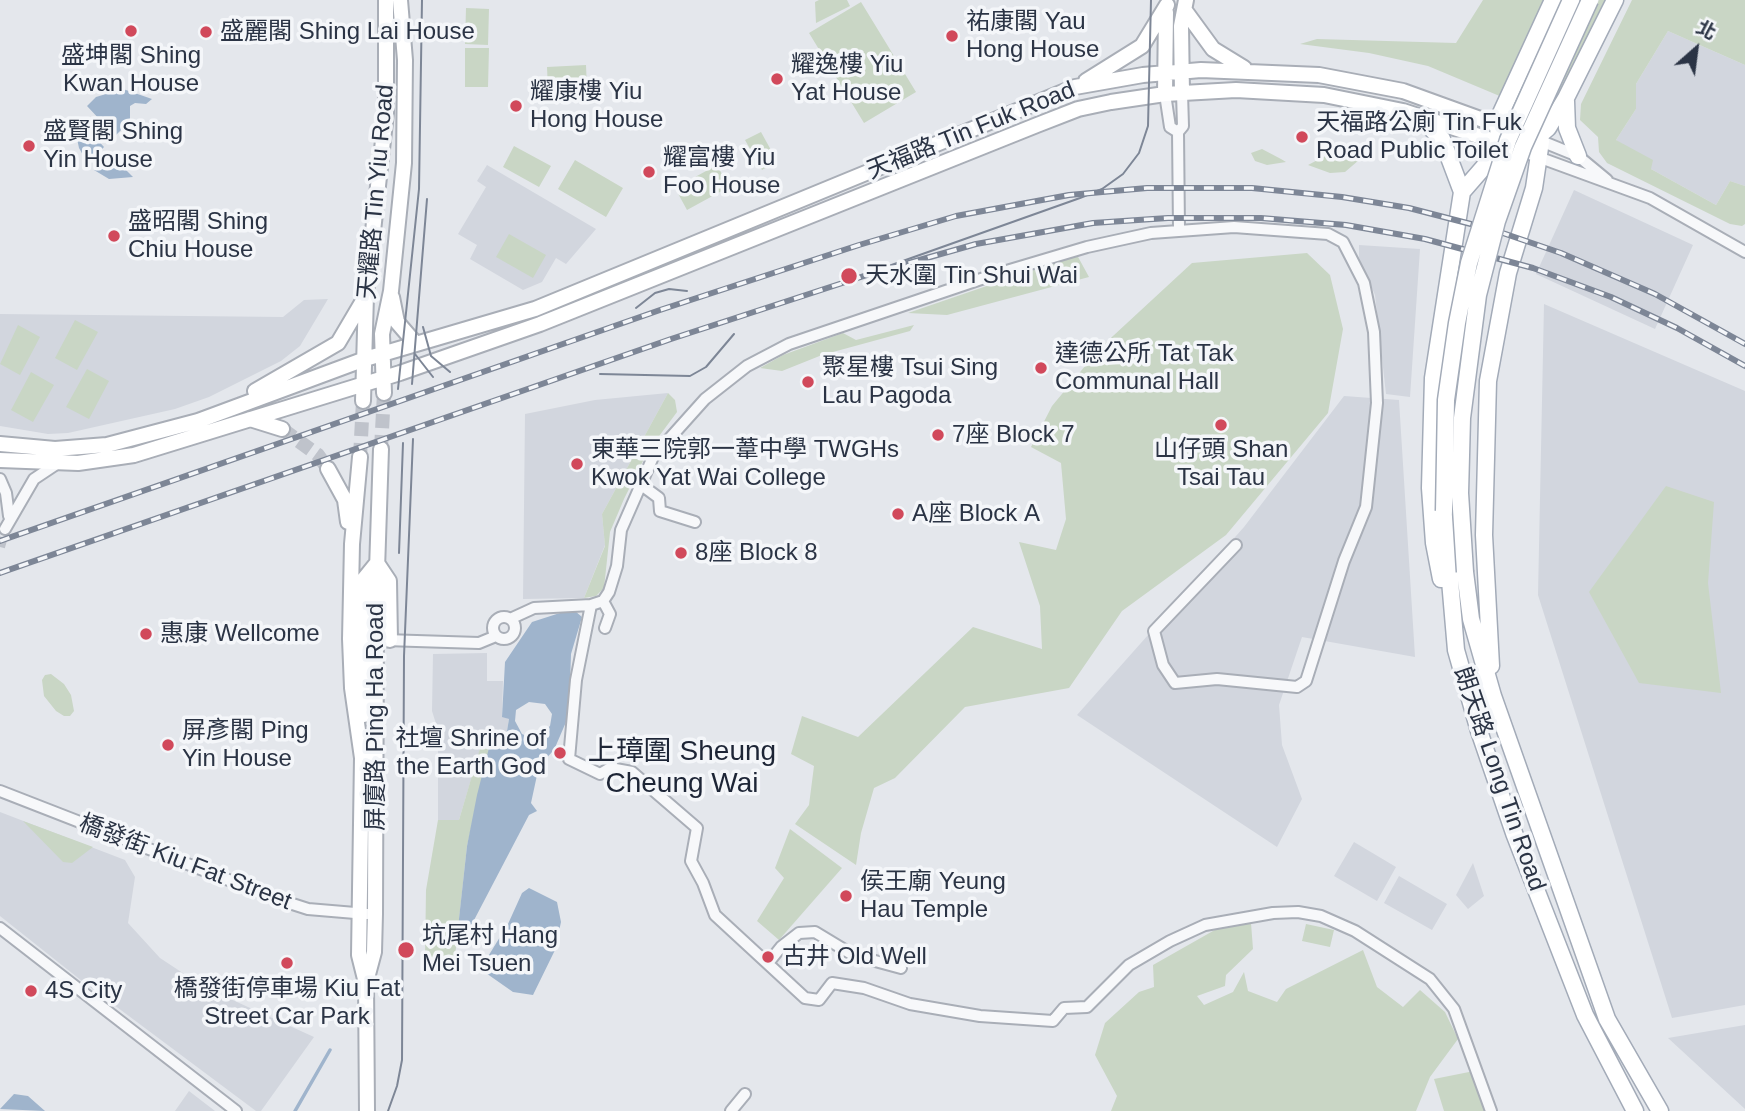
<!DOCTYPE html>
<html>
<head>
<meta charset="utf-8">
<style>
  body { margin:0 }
  #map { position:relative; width:1745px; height:1111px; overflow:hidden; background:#e4e7ec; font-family:Arial,"Noto Sans TC",sans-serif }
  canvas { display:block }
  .north { position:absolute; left:1661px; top:14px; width:70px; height:70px; -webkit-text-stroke:5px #f4f6f9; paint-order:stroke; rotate:28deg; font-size:19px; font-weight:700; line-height:28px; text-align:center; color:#2b3445 }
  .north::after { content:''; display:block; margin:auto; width:24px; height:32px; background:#2b3445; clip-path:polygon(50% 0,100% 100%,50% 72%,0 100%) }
</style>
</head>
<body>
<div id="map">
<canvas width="1745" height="1111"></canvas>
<div class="north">北</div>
</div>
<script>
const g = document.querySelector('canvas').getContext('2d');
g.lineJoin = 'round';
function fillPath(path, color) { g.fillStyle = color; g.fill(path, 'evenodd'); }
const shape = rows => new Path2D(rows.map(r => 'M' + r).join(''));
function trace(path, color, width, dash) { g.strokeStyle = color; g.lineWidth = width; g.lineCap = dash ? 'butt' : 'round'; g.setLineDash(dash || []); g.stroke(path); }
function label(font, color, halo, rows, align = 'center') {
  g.font = font + ' Arial,"Noto Sans TC",sans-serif'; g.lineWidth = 7; g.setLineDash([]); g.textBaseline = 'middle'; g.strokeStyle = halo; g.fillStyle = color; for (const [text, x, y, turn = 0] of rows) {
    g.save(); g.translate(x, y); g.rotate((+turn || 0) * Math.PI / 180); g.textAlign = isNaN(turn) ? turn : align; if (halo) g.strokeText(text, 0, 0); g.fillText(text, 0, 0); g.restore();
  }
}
const built = shape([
  [1668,31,1745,65,1745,186,1730,181,1716,205,1651,169,1616,140,1636,109,1636,84],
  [487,165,596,229,566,264,556,258,542,282,523,290,470,259,477,245,458,234,486,187,477,181],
  [1574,190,1693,245,1655,329,1536,274],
  [1359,245,1420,249,1410,397,1386,394,1375,295,1359,258],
  [328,299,300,346,281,361,209,397,175,409,68,433,48,434,0,426,0,314,283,317,304,300],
  [1544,304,1745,391,1745,1005,1672,1018,1538,595],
  [668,393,602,514,605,545,584,598,523,599,525,414,595,400],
  [1344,396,1399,400,1415,657,1302,637,1279,705,1282,745,1302,799,1277,847,1077,715,1244,527],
  [487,653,487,681,503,681,502,716,509,719,505,744,483,739,459,820,438,820,438,730,432,711,433,654],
  [0,812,125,860,135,877,128,923,160,958,204,987,314,1037,261,1111,256,1111,82,981,0,916],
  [1354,842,1396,867,1377,901,1334,876],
  [1473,863,1484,896,1468,909,1456,895],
  [1399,876,1447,904,1432,930,1384,903],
  [1745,1025,1745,1109,1668,1038],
  [189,1091,215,1111,175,1111]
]);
const green = shape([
  [819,0,847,0,850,6,816,23,815,2],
  [1483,0,1547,0,1502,97,1428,66,1369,53,1300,44,1317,39,1456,43],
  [1599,0,1607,0,1552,112,1546,117],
  [1632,0,1745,0,1745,65,1668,31,1636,84,1636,109,1616,140,1653,160,1651,169,1716,205,1730,181,1745,186,1745,224,1742,226,1730,224,1607,163,1599,152,1598,137,1580,120,1581,104],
  [861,2,916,92,864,123,809,33],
  [466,8,489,9,488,45,465,44],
  [465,48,489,48,488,87,465,87],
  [586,65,587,89,548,90,547,67],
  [761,132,777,161,762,170,745,140],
  [514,146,551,166,539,187,503,167],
  [1262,149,1281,159,1286,162,1267,165,1255,161,1251,153],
  [1331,153,1344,158,1359,160,1345,172,1330,173,1308,165],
  [575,160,623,188,606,217,558,189],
  [717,165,729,187,687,210,675,188],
  [509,234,546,255,533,278,496,257],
  [1307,253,1330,275,1343,329,1328,413,1226,535,1122,611,1069,688,965,707,895,778,874,788,861,833,856,865,795,824,809,805,814,766,791,754,802,716,858,737,973,627,1042,649,1040,606,1019,542,1056,550,1066,519,1061,463,1031,447,1052,406,1100,348,1192,263],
  [1077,255,1089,277,947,315,908,313],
  [75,320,98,332,77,370,55,358],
  [18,325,40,337,20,375,0,364],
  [914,325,910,331,822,355,782,371,760,368,783,355,843,333,856,340],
  [87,369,109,381,89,419,66,407],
  [31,372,54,385,33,422,11,410],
  [668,393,675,400,677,412,648,451,624,499,610,532,604,588,596,596,584,598,605,546,602,514],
  [1666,486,1714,502,1708,583,1721,693,1639,683,1589,592],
  [51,674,64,684,71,695,74,711,70,716,64,716,56,711,44,696,42,680,45,675],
  [483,738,491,740,467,846,455,957,425,958,426,890,438,820,459,820],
  [23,821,93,847,72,863,63,862],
  [790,829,842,868,779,940,757,921,784,878,775,868],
  [1251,923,1253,949,1226,975,1225,986,1197,996,1204,1005,1233,992,1244,972,1248,991,1277,1002,1286,989,1363,950,1377,987,1403,1007,1420,990,1445,1012,1458,1039,1430,1077,1416,1111,1111,1111,1117,1096,1095,1055,1105,1023,1139,992,1154,987,1153,965,1220,927],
  [1306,924,1334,930,1330,947,1302,941],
  [1474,1071,1487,1111,1444,1111,1434,1079]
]);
const water = shape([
  [123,89,152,99,146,104,135,103,130,106,130,121,115,136,87,106,96,97],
  [80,121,104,147,88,164,79,148,76,134],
  [110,154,133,177,109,179,94,170],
  [566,611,575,611,582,617,571,654,569,715,554,750,539,766,531,803,537,811,529,815,472,924,457,937,467,846,477,795,491,740,505,743,509,719,502,717,505,662,532,622],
  [529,702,545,704,552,714,550,726,534,739,522,734,515,721,516,710],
  [529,888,557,902,561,922,555,950,533,995,513,992,483,971,484,963,508,924,522,893],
  [14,1094,28,1096,45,1111,0,1109]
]);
const stream = shape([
  [295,1111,330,1050]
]);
const streetTunnel = shape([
  [0,547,5,529]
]);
const secondaryTunnel = shape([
  [282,429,318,455,328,469],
  [381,449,384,393],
  [360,457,363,401]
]);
const street = shape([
  [1165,94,1170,127,1178,132],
  [1541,141,1578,156,1607,180],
  [1516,149,1650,198,1745,252],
  [1179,229,1178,132,1183,126,1182,93],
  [0,479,6,493,9,516],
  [640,484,659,498,660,511,695,522],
  [5,529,34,479,58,463],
  [603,601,610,614,605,628],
  [591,605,576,680,569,759,600,774,610,768,632,772,697,828,691,861,703,883,715,915,805,998,819,1000,832,983,864,988,910,1004,980,1016,1053,1021,1064,1008,1087,1007,1129,965,1170,941,1205,925,1273,913,1298,912,1321,916,1355,931,1430,979,1454,1009,1491,1111],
  '493 628a11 11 0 1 1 22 0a11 11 0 1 1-22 0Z',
  [510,619,534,608,591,605,603,601,609,592,617,566,621,530,653,457,705,399,747,366,789,344,993,275,1087,247,1151,233,1234,227,1328,234,1343,242,1364,283,1374,332,1377,403,1366,507,1344,561,1306,681,1297,687,1217,679,1175,683,1163,665,1154,631,1236,545],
  [385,640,479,643,496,636],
  [0,791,280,900,308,909,367,914],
  [0,928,236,1111],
  [769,962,781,947,799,933,815,932,853,955,901,968],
  [731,1111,745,1094]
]);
const secondary = shape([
  [1186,12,1213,49,1244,68],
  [1086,81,1142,46,1167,5],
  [1182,93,1181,26,1186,0],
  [1165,94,1166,12],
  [392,297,397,322,416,344],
  [255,391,338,343,364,299],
  [384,393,382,334,391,291,404,163,405,60,400,0],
  [363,401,366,295,386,113,386,0],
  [250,419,282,429],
  [0,444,55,449,107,445,198,421,365,359,535,309,1075,87,1143,75,1201,70,1319,75,1403,91,1508,129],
  [360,457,352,544,350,639,352,688,362,758,359,955,366,983,367,1111],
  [0,460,78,463,134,455,400,373,540,324,1037,125,1078,109,1111,102,1165,94,1236,90,1324,95,1403,111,1509,146],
  [328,469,345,500,348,522],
  [351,653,364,640,364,579,377,563,389,581,390,640],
  [364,715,364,651,373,642],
  [366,982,374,952,375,914,376,600,381,449]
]);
const primary = shape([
  [1566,101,1567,128,1578,156],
  [1419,117,1442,139,1462,192,1433,378,1430,488,1434,543,1441,579],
  [1499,143,1498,125,1501,113,1553,0],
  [1530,143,1548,128,1566,98,1615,0],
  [1462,192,1509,138],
  [1444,511,1456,650,1479,731,1514,833,1585,1015,1635,1111],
  [1465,572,1471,619,1493,696,1607,1019,1660,1111],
  [1491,666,1484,535,1488,381,1508,273,1534,188,1541,141]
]);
const tram = shape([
  [869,273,1080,198,1102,189,1123,174,1139,153,1148,126,1151,0],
  [636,308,655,293,669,289,687,291],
  [423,327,431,356,450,372],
  [415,354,433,377],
  [600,374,690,376,706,367,734,334],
  [412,384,427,199],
  [398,389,419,189,422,0],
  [399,553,403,443],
  [388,1111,397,1086,402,1060,404,656,413,439]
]);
const rail = shape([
  [0,541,660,310,859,245,956,216,1069,195,1147,188,1252,188,1342,197,1409,208,1494,230,1561,253,1655,294,1745,344],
  [0,573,671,339,870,274,976,244,1093,223,1168,218,1261,218,1346,225,1425,239,1533,268,1611,297,1677,328,1745,366]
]);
const primaryBridge = shape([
  [1444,511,1446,400,1457,323,1469,263,1508,140,1571,0],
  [1465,572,1460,493,1462,418,1478,295,1497,221,1523,147,1590,0]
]);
const markers = [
  [131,31,7,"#d1495b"],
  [206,32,7,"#d1495b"],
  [952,36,7,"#d1495b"],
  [777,79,7,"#d1495b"],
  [516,106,7,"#d1495b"],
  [1302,137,7,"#d1495b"],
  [29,146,7,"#d1495b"],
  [649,172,7,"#d1495b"],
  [114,236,7,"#d1495b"],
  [849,276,9,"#d1495b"],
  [1041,368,7,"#d1495b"],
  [808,382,7,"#d1495b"],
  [1221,425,7,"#d1495b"],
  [938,435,7,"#d1495b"],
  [577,464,7,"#d1495b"],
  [898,514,7,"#d1495b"],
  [681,553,7,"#d1495b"],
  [146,634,7,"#d1495b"],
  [168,745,7,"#d1495b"],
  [560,753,7,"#d1495b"],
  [846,896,7,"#d1495b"],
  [406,950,9,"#d1495b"],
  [768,957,7,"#d1495b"],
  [287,963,7,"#d1495b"],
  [31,991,7,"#d1495b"]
];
const poiNames = [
  ["祐康閣 Yau",966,22],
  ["Hong House",966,50],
  ["盛麗閣 Shing Lai House",220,32],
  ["盛坤閣 Shing",131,56,"center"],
  ["Kwan House",131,84,"center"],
  ["耀逸樓 Yiu",791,65],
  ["Yat House",791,93],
  ["耀康樓 Yiu",530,92],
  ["Hong House",530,120],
  ["天福路公廁 Tin Fuk",1316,123],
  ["Road Public Toilet",1316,151],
  ["盛賢閣 Shing",43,132],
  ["Yin House",43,160],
  ["耀富樓 Yiu",663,158],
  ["Foo House",663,186],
  ["盛昭閣 Shing",128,222],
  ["Chiu House",128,250],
  ["天水圍 Tin Shui Wai",865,276],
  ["達德公所 Tat Tak",1055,354],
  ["Communal Hall",1055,382],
  ["聚星樓 Tsui Sing",822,368],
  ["Lau Pagoda",822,396],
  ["7座 Block 7",952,435],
  ["東華三院郭一葦中學 TWGHs",591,450],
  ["Kwok Yat Wai College",591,478],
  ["山仔頭 Shan",1221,450,"center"],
  ["Tsai Tau",1221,478,"center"],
  ["A座 Block A",912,514],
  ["8座 Block 8",695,553],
  ["惠康 Wellcome",160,634],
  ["屏彥閣 Ping",182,731],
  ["Yin House",182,759],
  ["社壇 Shrine of",546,739,"right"],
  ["the Earth God",546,767,"right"],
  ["侯王廟 Yeung",860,882],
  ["Hau Temple",860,910],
  ["坑尾村 Hang",422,936],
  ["Mei Tsuen",422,964],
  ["古井 Old Well",782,957],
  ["橋發街停車場 Kiu Fat",287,989,"center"],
  ["Street Car Park",287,1017,"center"],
  ["4S City",45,991]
];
const streetNames = [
  ["天福路 Tin Fuk Road",971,131,-22],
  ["天耀路 Tin Yiu Road",377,192,-85],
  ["屏廈路 Ping Ha Road",376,717,-90],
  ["朗天路 Long Tin Road",1499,779,71],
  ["橋發街 Kiu Fat Street",185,863,21]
];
const quarterNames = [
  ["上璋圍 Sheung",682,752],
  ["Cheung Wai",682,784]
];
fillPath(built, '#d2d6de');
fillPath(green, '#c9d6c5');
fillPath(water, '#9fb4cc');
trace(stream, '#9fb4cc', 3.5);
trace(streetTunnel, '#bfc3cb', 10, [10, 5]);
trace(secondaryTunnel, '#bfc3cb', 14, [14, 7]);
trace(street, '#a9aeb7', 14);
trace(secondary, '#a9aeb7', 18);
trace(primary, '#a3abb8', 19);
trace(street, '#f7f8fa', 10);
trace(secondary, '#fff', 14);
trace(primary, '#fff', 16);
trace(tram, '#7d8696', 2);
trace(rail, '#7d8696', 6);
trace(rail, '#f4f6f9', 3.5, [10]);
trace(primaryBridge, '#a3abb8', 19, []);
trace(primaryBridge, '#fff', 16);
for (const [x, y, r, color] of markers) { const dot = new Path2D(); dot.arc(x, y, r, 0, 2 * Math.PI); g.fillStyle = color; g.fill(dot); trace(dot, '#f4f6f9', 2.5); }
label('24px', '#2b3445', '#f4f6f9', poiNames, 'left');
label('24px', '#2b3445', '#f4f6f9', streetNames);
label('28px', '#1d2536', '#f4f6f9', quarterNames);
</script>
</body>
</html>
